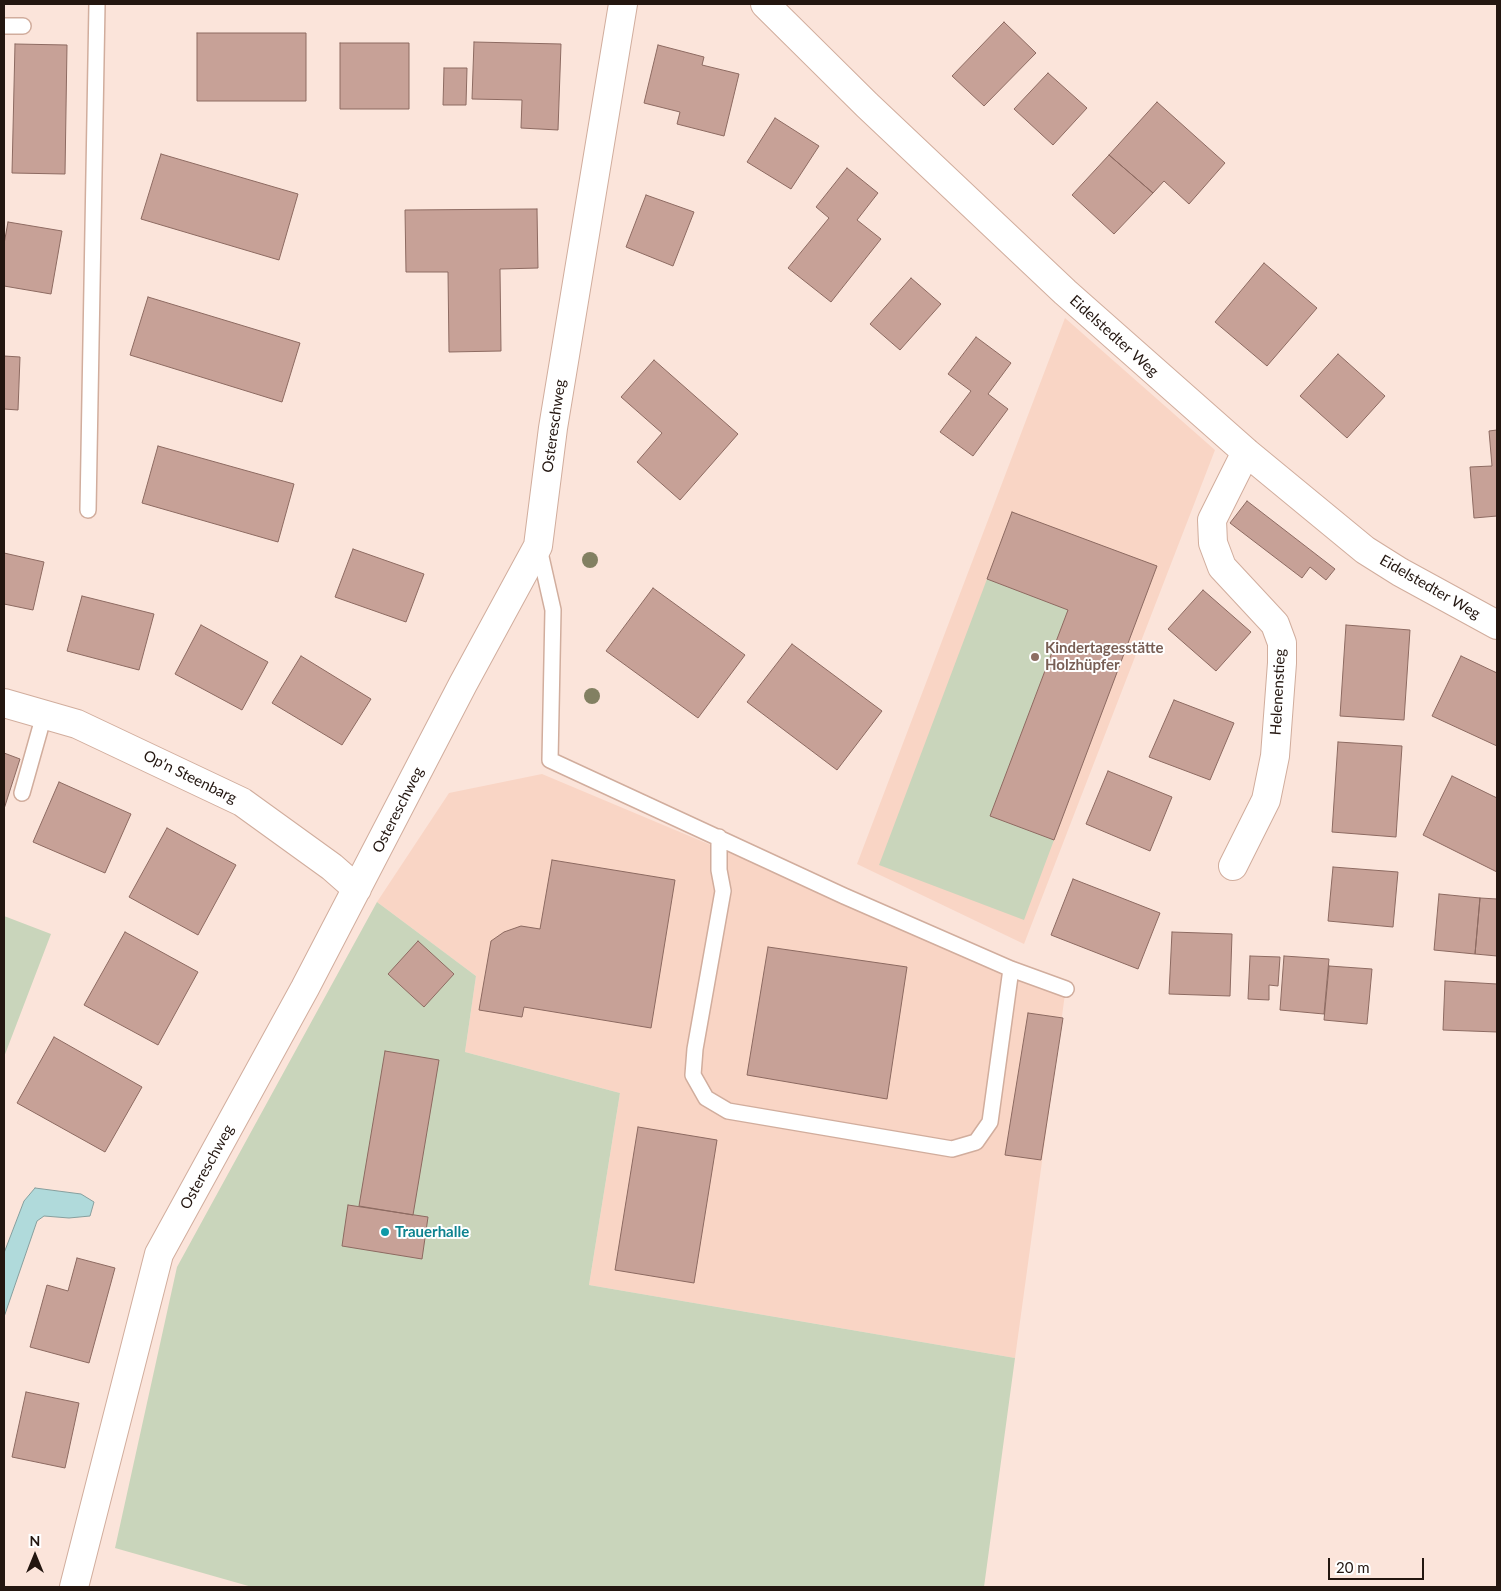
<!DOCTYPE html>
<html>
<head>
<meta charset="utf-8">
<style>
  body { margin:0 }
  #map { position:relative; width:1501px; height:1591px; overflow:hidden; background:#fbe4da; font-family:Lato,sans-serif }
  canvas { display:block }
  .frame { position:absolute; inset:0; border:5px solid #231610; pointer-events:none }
  .north { position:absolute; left:10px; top:1531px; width:50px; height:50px; -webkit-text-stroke:4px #fff; paint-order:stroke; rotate:0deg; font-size:14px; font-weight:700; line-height:20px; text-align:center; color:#231610 }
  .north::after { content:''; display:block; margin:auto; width:18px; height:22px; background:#231610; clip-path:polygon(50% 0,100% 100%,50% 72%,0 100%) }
  .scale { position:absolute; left:1328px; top:1558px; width:96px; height:22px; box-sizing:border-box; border:2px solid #231610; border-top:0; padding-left:6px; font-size:15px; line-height:18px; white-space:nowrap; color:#231610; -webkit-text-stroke:4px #fff; paint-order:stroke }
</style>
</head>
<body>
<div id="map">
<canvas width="1501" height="1591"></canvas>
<div class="frame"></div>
<div class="north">N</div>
<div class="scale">20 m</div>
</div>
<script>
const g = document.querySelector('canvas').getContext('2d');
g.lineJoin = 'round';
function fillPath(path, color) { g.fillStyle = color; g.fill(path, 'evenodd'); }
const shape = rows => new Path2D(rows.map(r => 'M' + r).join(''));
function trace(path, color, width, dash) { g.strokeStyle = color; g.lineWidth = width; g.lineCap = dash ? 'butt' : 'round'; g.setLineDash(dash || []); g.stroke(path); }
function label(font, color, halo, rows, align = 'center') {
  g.font = font + ' Lato,sans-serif'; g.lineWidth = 4; g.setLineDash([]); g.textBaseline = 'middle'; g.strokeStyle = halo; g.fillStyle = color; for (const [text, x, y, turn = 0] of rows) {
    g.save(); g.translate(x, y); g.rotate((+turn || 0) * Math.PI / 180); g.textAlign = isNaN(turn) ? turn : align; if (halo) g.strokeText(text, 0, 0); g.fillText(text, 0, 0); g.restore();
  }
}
const built = shape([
  [1065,318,1215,450,1024,944,857,864],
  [542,774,1065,994,1015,1358,589,1285,620,1093,465,1052,476,976,377,902,449,793]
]);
const green = shape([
  [987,579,1068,610,990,816,1054,840,1024,920,879,865],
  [377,902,476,976,465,1052,620,1093,589,1285,1015,1358,984,1587,252,1587,115,1548,177,1267],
  [4,916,51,934,4,1057]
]);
const water = shape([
  [35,1188,81,1194,94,1202,90,1216,69,1218,44,1216,37,1221,4,1317,4,1253,24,1201,35,1188]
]);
const building = shape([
  [1004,22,1036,53,984,106,952,76,1004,22],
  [197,33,306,33,306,101,197,101,197,33],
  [474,42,561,44,558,130,521,128,522,100,472,99,474,42],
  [340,43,409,43,409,109,340,109,340,43],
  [15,44,67,45,65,174,12,173,15,44],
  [658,45,704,57,702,65,739,74,724,136,677,124,680,112,644,103,658,45],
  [444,68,467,68,466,105,443,105,444,68],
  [1048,73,1087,108,1053,145,1014,109,1048,73],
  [1157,102,1225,163,1189,204,1164,181,1153,193,1109,155,1157,102],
  [775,118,819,146,791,189,747,162,775,118],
  [161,154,298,194,279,260,141,219,161,154],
  [1109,155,1153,193,1114,234,1072,195,1109,155],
  [847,168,878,193,857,220,881,239,831,302,788,268,829,218,816,207,847,168],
  [646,195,694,212,673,266,626,247,646,195],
  [537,209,538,268,500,269,501,351,449,352,448,272,406,272,405,210,537,209],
  [8,222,62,231,51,294,4,286,4,244,8,222],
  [1264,263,1317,308,1267,366,1215,322,1264,263],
  [911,278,941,304,900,350,870,324,911,278],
  [148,297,300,343,282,402,130,355,148,297],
  [976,337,1011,363,988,394,1008,409,973,456,940,432,971,391,948,374,976,337],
  [1338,354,1385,396,1347,438,1300,396,1338,354],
  [4,356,20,357,18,410,4,409,4,356],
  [654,360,738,434,680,500,637,462,662,433,621,397,654,360],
  [1497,430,1497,516,1474,518,1470,467,1492,466,1489,431,1497,430],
  [158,446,294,484,278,542,142,503,158,446],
  [1247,501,1335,569,1326,580,1310,567,1302,578,1230,523,1247,501],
  [1012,512,1157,566,1054,840,990,816,1068,610,987,579,1012,512],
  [353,549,424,574,406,622,335,597,353,549],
  [4,553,44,562,33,610,4,604,4,553],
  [653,588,745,655,698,718,606,651,653,588],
  [1203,590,1251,632,1216,671,1168,629,1203,590],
  [82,596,154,614,139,670,67,651,82,596],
  [201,625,268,662,242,710,175,674,201,625],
  [1346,625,1410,630,1404,720,1340,716,1346,625],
  [792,644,882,711,837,770,747,702,792,644],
  [301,656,371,699,342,745,272,703,301,656],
  [1461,656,1497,673,1497,746,1432,716,1461,656],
  [1174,700,1234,723,1210,780,1149,757,1174,700],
  [1338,742,1402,746,1396,837,1332,832,1338,742],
  [4,753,20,759,4,809,4,753],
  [1108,771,1172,797,1150,851,1086,824,1108,771],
  [1452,776,1497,798,1497,872,1423,835,1452,776],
  [59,782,131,814,105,873,33,842,59,782],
  [167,828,236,865,198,935,129,897,167,828],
  [552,860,675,880,651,1028,524,1007,522,1017,479,1010,491,941,504,932,521,926,540,929,552,860],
  [1333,867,1398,872,1393,927,1328,921,1333,867],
  [1073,879,1160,913,1138,969,1051,935,1073,879],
  [1439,894,1480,898,1475,954,1434,950,1439,894],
  [1480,898,1497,899,1497,956,1475,954,1480,898],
  [125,932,198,972,158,1045,84,1005,125,932],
  [1172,932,1232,934,1230,996,1169,994,1172,932],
  [418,941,454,974,424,1007,388,974,418,941],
  [768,947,907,967,887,1099,747,1075,768,947],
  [1250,956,1280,957,1278,986,1269,985,1269,1000,1248,999,1250,956],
  [1284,956,1329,959,1324,1014,1280,1010,1284,956],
  [1329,966,1372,969,1367,1024,1324,1020,1329,966],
  [1445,981,1497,984,1497,1032,1443,1030,1445,981],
  [1028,1013,1063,1018,1041,1160,1005,1155,1028,1013],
  [54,1037,142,1087,105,1152,17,1103,54,1037],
  [385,1051,439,1060,413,1215,359,1206,385,1051],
  [638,1127,717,1140,694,1283,615,1270,638,1127],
  [348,1205,428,1217,422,1259,342,1246,348,1205],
  [77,1258,115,1268,89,1363,30,1347,47,1285,68,1291,77,1258],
  [26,1392,79,1403,65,1468,12,1457,26,1392]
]);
const lane = shape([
  [4,26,23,26],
  [88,510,97,4],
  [539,548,553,610,550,760,844,896,1011,969,1066,989],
  [22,793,44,715],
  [719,837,719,870,723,891,695,1049,693,1075,706,1098,728,1111,952,1149,976,1142,990,1122,1011,969]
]);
const street = shape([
  [765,4,867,105,1065,292,1246,452,1365,550,1400,572,1497,625],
  [4,703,77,724,242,802,332,867,357,889],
  [1233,866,1266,800,1275,756,1282,663,1282,643,1275,624,1222,567,1213,543,1212,520,1246,452],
  [74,1587,159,1254,305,988,463,684,538,546,553,428,623,4]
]);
const trees = [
  [590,560],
  [592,696]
];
const markers = [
  [1035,657,5,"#8d6e63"],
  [385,1232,5,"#0f9aa8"]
];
const streetNames = [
  ["Eidelstedter Weg",1114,336,42],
  ["Ostereschweg",554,426,-82],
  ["Eidelstedter Weg",1430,587,30],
  ["Helenenstieg",1278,692,-87],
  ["Op'n Steenbarg",190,777,26],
  ["Ostereschweg",398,810,-63],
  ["Ostereschweg",207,1167,-61]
];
const educationNames = [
  ["Kindertagesstätte",1045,648],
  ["Holzhüpfer",1045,665]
];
const cultureNames = [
  ["Trauerhalle",395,1232]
];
fillPath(built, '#f9d5c5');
fillPath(green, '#c9d5bb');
fillPath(water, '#b0dadb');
trace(water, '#869f9e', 1);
fillPath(building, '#c7a197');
trace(building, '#8d6a61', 1);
trace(lane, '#d1ad9d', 18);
trace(street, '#d1ad9d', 30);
trace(lane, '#fff', 15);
trace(street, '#fff', 28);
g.fillStyle = '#828062';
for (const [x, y] of trees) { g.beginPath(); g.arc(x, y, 8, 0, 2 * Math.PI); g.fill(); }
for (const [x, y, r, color] of markers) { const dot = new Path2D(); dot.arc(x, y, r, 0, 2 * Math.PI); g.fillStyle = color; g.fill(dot); trace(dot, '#fff', 2); }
label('15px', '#231610', '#fff', streetNames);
label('bold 15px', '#785e54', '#fff', educationNames, 'left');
label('bold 15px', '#0d838f', '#fff', cultureNames, 'left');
</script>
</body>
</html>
